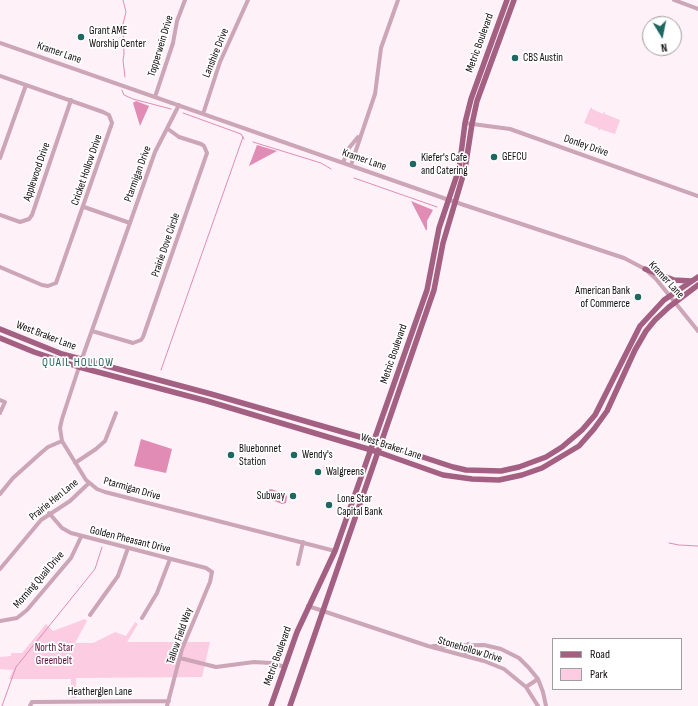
<!DOCTYPE html>
<html>
<head>
<meta charset="utf-8">
<style>
  body { margin:0 }
  #map { position:relative; width:698px; height:706px; overflow:hidden; background:#fef1f7; font-family:"Sofia Sans Condensed",sans-serif }
  canvas { display:block }
  .legend { position:absolute; left:552px; top:638px; width:130px; height:52px; box-sizing:border-box; background:#fff; border:1px solid #a09e9f; margin:0; padding:5px 7px; list-style:none; font-size:12px; color:#120d0f }
  .legend li { display:flex; align-items:center; gap:8px; height:20px }
  .legend b { width:20px; border:1px solid #a09e9f }
  .north { position:absolute; left:642px; top:16px; width:40px; height:40px; box-sizing:border-box; background:#fff; border:1px solid #a09e9f; border-radius:50%; rotate:170deg; font-size:11px; font-weight:700; line-height:16px; text-align:center; color:#120d0f }
  .north::after { content:''; display:block; margin:auto; width:14px; height:18px; background:#1e6862; clip-path:polygon(50% 0,100% 100%,50% 72%,0 100%) }
</style>
</head>
<body>
<div id="map">
<canvas width="698" height="706"></canvas>
<ul class="legend">
<li><b style="height:5px;background:#a46082"></b>Road</li>
<li><b style="height:11px;background:#fccce2"></b>Park</li>
</ul>
<div class="north">N</div>
</div>
<script>
const g = document.querySelector('canvas').getContext('2d');
g.lineJoin = 'round';
function fillPath(path, color) { g.fillStyle = color; g.fill(path, 'evenodd'); }
const shape = rows => new Path2D(rows.map(r => 'M' + r).join(''));
function trace(path, color, width, dash) { g.strokeStyle = color; g.lineWidth = width; g.lineCap = dash ? 'butt' : 'round'; g.setLineDash(dash || []); g.stroke(path); }
function label(font, color, halo, rows, align = 'center') {
  g.font = font + ' "Sofia Sans Condensed",sans-serif'; g.lineWidth = 3.5; g.setLineDash([]); g.textBaseline = 'middle'; g.strokeStyle = halo; g.fillStyle = color; for (const [text, x, y, turn = 0] of rows) {
    g.save(); g.translate(x, y); g.rotate((+turn || 0) * Math.PI / 180); g.textAlign = isNaN(turn) ? turn : align; if (halo) g.strokeText(text, 0, 0); g.fillText(text, 0, 0); g.restore();
  }
}
const green = shape([
  [592,107,592,109,603,114,605,111,605,114,620,120,615,134,600,129,598,131,598,128,584,123,590,109],
  [85,619,87,621,75,643,93,643,115,632,126,636,135,622,138,624,127,642,210,642,202,677,76,678,76,698,71,698,71,679,9,679,13,670,0,669,0,657,11,656,11,653,22,653,46,624,53,631]
]);
const water = shape([
  [136,101,149,106,140,126,133,103],
  [257,145,277,151,249,166],
  [411,201,433,210,427,221,427,230,426,230],
  [141,439,172,449,166,473,134,466],
  [271,489,286,494,287,497,286,503,282,504,269,499,267,495,268,490]
]);
const stream = shape([
  [123,0,126,12,123,24,124,54,123,60,125,77],
  [122,90,124,95,133,99,171,109],
  [183,113,241,134,244,139],
  [253,142,321,163,331,169],
  [354,178,437,207],
  [161,370,243,137],
  [669,543,679,545,698,546],
  [2,706,16,667,95,569,102,547]
]);
const minor = shape([
  [674,0,698,9],
  [0,43,449,200,624,258,645,269,656,279,698,331],
  [0,76,103,112,109,115,112,123,56,283,48,286,42,285,0,267],
  [155,97,173,43,177,21,185,0],
  [179,105,155,152,79,367,62,419,60,428,62,441,86,480,97,489,105,492,335,551],
  [203,114,220,62,248,0],
  [465,123,510,129,698,196],
  [0,158,26,85],
  [343,163,349,148,358,137],
  [351,165,375,94,381,48,398,0],
  [84,207,130,223],
  [0,215,20,222,29,219,32,215,71,100],
  [92,331,133,343,141,340,143,337,207,153,204,146,201,144,179,137,168,129],
  [0,400,5,402,0,413],
  [75,463,96,449,105,441,116,413],
  [0,494,13,478,42,452,48,447,62,441],
  [49,513,62,528,71,533,206,568,212,572,210,582,182,649,167,706],
  [298,564,303,542],
  [0,569,41,520,70,501,89,483],
  [308,606,428,646,484,661,504,669,526,687,538,706],
  [90,615,118,576,128,548],
  [142,618,157,593,170,559],
  [0,621,17,618,27,610,71,558,81,537],
  [433,646,484,645,501,649,519,658,529,668,538,679,543,692,546,706],
  [466,656,468,644],
  [180,658,216,667,254,662,271,663,285,667],
  [526,687,538,679],
  [30,706,32,702,169,701]
]);
const major = shape([
  [645,269,674,280,691,281],
  [0,329,62,354,211,394,374,441,453,467,466,470,501,471,519,467,546,457,562,447,582,430,595,415,640,326,664,300,698,277],
  [0,338,34,352,79,367,207,401,378,452,443,475,472,479,499,480,522,475,542,468,579,446,594,429,607,411,635,350,646,331,655,320,669,307,698,285],
  [271,706,297,632,335,551,427,290,439,228,459,169,465,123,471,99,507,0],
  [290,706,434,290,443,243,465,169,472,124,477,101,514,0]
]);
const markers = [
  [81,37,4,"#1e6862"],
  [515,58,4,"#1e6862"],
  [494,157,4,"#1e6862"],
  [413,164,4,"#1e6862"],
  [638,297,4,"#1e6862"],
  [231,455,4,"#1e6862"],
  [294,455,4,"#1e6862"],
  [318,472,4,"#1e6862"],
  [293,496,4,"#1e6862"],
  [329,505,4,"#1e6862"]
];
const poiNames = [
  ["Grant AME",89,31],
  ["Worship Center",89,44],
  ["CBS Austin",523,58],
  ["GEFCU",502,157],
  ["Kiefer's Cafe",421,158],
  ["and Catering",421,171],
  ["American Bank",630,291,"right"],
  ["of Commerce",630,304,"right"],
  ["Bluebonnet",239,449],
  ["Station",239,462],
  ["Wendy's",302,455],
  ["Walgreens",326,472],
  ["Subway",285,496,"right"],
  ["Lone Star",337,499],
  ["Capital Bank",337,512]
];
const streetNames = [
  ["Metric Boulevard",480,43,-70],
  ["Topperwein Drive",161,46,-73],
  ["Kramer Lane",59,53,19],
  ["Lanshire Drive",216,53,-68],
  ["Donley Drive",586,146,19],
  ["Kramer Lane",364,160,19],
  ["Cricket Hollow Drive",87,170,-71],
  ["Applewood Drive",37,172,-71],
  ["Ptarmigan Drive",138,174,-70],
  ["Prairie Dove Circle",166,245,-71],
  ["Kramer Lane",666,280,47],
  ["West Braker Lane",46,336,21],
  ["Metric Boulevard",394,354,-71],
  ["West Braker Lane",391,447,18],
  ["Ptarmigan Drive",132,489,16],
  ["Prairie Hen Lane",54,500,-39],
  ["Golden Pheasant Drive",130,540,14],
  ["Morning Quail Drive",39,580,-49],
  ["Tallow Field Way",180,636,-71],
  ["Stonehollow Drive",470,650,17],
  ["Metric Boulevard",278,656,-70],
  ["Heatherglen Lane",100,692]
];
const parkNames = [
  ["North Star",54,648],
  ["Greenbelt",54,661]
];
const neighbourhoodNames = [
  ["QUAIL HOLLOW",78,363]
];
fillPath(green, '#fccce2');
fillPath(water, '#e08cb5');
trace(stream, '#e08cb5', 1);
trace(minor, '#cca5b6', 4);
trace(major, '#a46082', 5.5);
for (const [x, y, r, color] of markers) { const dot = new Path2D(); dot.arc(x, y, r, 0, 2 * Math.PI); g.fillStyle = color; g.fill(dot); trace(dot, '#fff', 1.5); }
label('11px', '#120d0f', '#fff', poiNames, 'left');
label('11px', '#120d0f', '#fff', streetNames);
label('11px', '#590e3a', '#fff', parkNames);
g.letterSpacing = '1px';
label('12px', '#27605a', '#fff', neighbourhoodNames);
g.letterSpacing = '0px';
</script>
</body>
</html>
